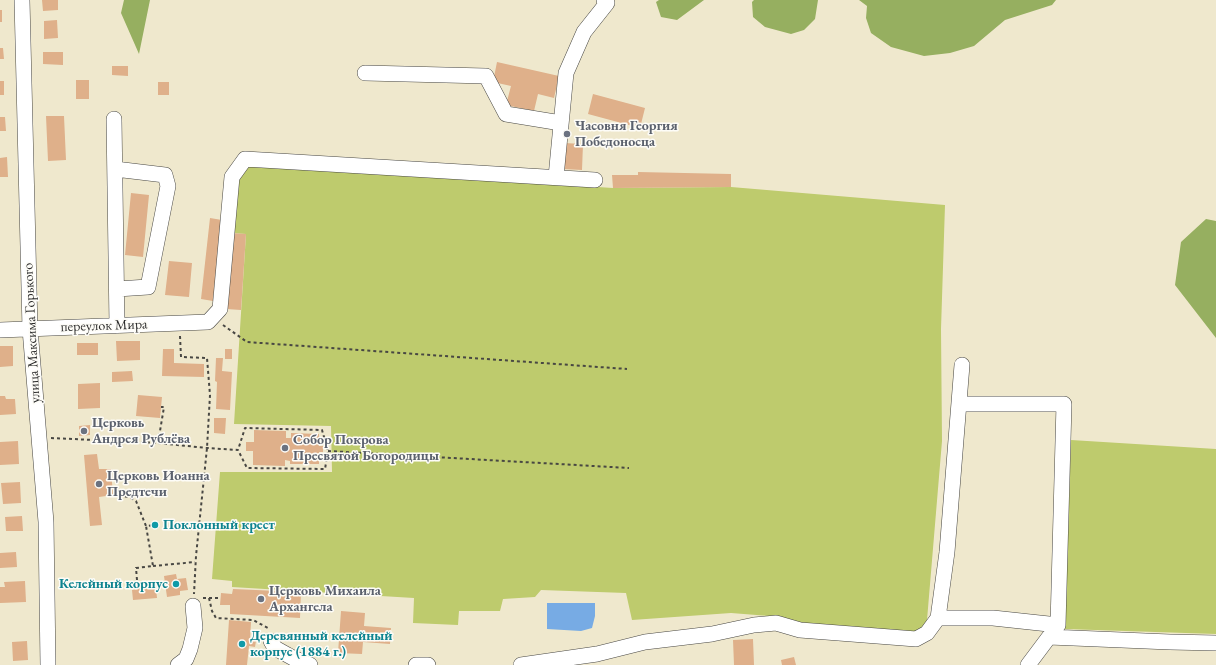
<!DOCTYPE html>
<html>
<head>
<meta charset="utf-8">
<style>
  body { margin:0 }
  canvas { display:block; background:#efe8cd }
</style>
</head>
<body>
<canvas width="1216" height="665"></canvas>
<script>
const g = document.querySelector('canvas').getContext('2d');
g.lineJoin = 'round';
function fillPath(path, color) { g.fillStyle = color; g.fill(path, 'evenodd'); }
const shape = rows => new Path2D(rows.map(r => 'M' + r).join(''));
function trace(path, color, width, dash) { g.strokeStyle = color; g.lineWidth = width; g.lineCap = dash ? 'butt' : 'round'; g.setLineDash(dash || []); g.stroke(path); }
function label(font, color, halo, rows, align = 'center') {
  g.font = font + ' "EB Garamond",serif'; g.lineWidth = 3; g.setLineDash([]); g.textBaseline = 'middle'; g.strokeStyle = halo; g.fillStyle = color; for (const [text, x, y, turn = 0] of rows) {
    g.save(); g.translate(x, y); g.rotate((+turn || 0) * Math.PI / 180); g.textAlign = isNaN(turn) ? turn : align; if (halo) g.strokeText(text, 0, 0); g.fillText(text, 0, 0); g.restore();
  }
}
const green = shape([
  [244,164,613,188,731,187,945,205,941,329,942,441,927,620,924,628,913,634,807,627,782,617,731,613,632,620,626,593,541,590,535,597,503,599,500,611,459,611,458,625,413,623,414,598,232,587,232,581,212,579,220,472,332,472,331,426,234,424,246,234,231,233,236,176],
  [1071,440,1216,449,1216,634,1065,629]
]);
const forest = shape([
  [124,0,150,0,139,54,121,13],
  [659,0,704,0,677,20,661,17,656,2],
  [754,0,818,0,815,19,804,30,791,34,765,27,753,17,752,2],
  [859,0,1056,0,1052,5,1005,20,974,46,950,53,924,56,891,47,871,33,866,18,867,6],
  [1206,219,1216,221,1216,338,1175,285,1181,242]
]);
const water = shape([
  [547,603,595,603,595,616,592,628,581,631,547,629]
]);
const building = shape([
  [42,0,58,0,58,10,43,11],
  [0,10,2,10,2,22,0,22],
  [57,20,58,38,44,39,44,21],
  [0,48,3,48,4,59,0,59],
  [43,52,63,52,63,65,43,64],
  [497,62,559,76,554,98,538,94,534,111,506,105,511,86,493,82],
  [112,66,128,66,128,76,112,75],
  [76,80,89,80,89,99,76,99],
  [0,81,4,81,4,95,0,95],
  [158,82,169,82,169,95,158,95],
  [593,94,645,108,640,128,588,114],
  [46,116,64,116,66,160,48,161],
  [0,117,5,117,6,131,0,131],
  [564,143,583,144,582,170,563,169],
  [7,157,8,177,0,177,0,158],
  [638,172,731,174,731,187,613,188,612,175,638,175],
  [131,193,149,195,143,257,125,255],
  [210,218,222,220,213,301,201,299],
  [231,233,246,234,241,310,226,309],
  [169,261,192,263,189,297,165,295],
  [116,341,140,341,140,360,117,361],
  [77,343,98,343,98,355,77,355],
  [0,346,13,346,13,366,0,367],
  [163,349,174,349,174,363,204,364,204,377,162,376],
  [225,349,232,349,232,359,225,359],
  [216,358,223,358,222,371,232,372,230,410,216,409,217,382,215,381],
  [132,371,133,381,112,382,112,372],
  [100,383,100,408,78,409,78,384],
  [138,395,162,397,160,418,136,416],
  [0,396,5,396,6,399,15,399,16,414,0,415],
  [214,418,226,418,225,434,214,433],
  [90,425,90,435,79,436,79,426],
  [254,430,286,431,286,438,291,438,291,433,319,434,319,446,323,446,323,452,319,452,319,464,290,464,290,461,285,460,285,466,253,465,253,451,246,451,246,442,254,442],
  [18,441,19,464,0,465,0,442],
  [97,454,99,469,111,469,113,495,99,497,102,525,90,526,84,455],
  [20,482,21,503,3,504,1,483],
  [22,516,23,531,6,531,5,517],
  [16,552,17,567,0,568,0,553],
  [176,574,177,579,186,578,188,590,180,591,180,595,167,597,164,576],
  [25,581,26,602,0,603,0,587,5,587,4,582],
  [149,581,150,589,156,588,157,598,133,600,132,590,139,589,139,582],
  [233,589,301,592,300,618,230,614,230,605,220,605,221,593,232,594],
  [341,611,365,613,364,626,391,628,390,644,363,642,362,654,338,653],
  [229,620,251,622,250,640,256,641,255,647,249,646,247,665,226,665],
  [753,639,754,665,734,665,733,640],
  [27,641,28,660,13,661,12,642],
  [794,657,796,665,782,665,781,660]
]);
const path = shape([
  [223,325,247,342,627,369],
  [180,336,181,357,207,358,210,395,207,448,196,556,194,594],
  [51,438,158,443,164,407,161,407],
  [158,443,207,448,238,450,247,468,325,469,328,451,322,430,245,428,238,450],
  [328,451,629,468],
  [113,495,129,497,136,501,146,526,155,525],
  [153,566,195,562],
  [137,580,136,568,153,566,146,526],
  [203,598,219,598],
  [209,598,212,611,216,618,253,620,268,628,268,630]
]);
const minor = shape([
  [22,0,30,329,46,522,48,665],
  [365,73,486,76,506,114,561,123],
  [114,119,117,326],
  [115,169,165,175,168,186,148,287,117,289],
  [556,177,566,73,584,32,607,3,604,0],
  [0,330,208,322,220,309,232,177,245,159,595,180],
  [959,404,1064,404,1058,625,1028,665],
  [938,618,993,618,1058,625],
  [1049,637,1170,642,1216,643],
  [271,641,275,648,293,658,310,665],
  [178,665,186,659,190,649,195,628,193,606],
  [416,665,428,665],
  [521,665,597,654,645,642,712,634,754,625,776,623,800,630,916,639,927,633,938,618,947,552,962,365]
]);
const markers = [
  [567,134,4,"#6b7280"],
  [84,431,4,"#6b7280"],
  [285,448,4,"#6b7280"],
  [99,484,4,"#6b7280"],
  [155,525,4,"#0f9aa8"],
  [176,584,4,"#0f9aa8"],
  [261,599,4,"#6b7280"],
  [242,644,4,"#0f9aa8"]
];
const worshipNames = [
  ["Часовня Георгия",575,126],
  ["Победоносца",575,142],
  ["Церковь",92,423],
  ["Андрея Рублёва",92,439],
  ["Собор Покрова",293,440],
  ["Пресвятой Богородицы",293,456],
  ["Церковь Иоанна",107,476],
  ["Предтечи",107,492],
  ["Церковь Михаила",269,591],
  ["Архангела",269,607]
];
const streetNames = [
  ["переулок Мира",104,326,-2],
  ["улица Максима Горького",32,333,-93]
];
const cultureNames = [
  ["Поклонный крест",163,525],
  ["Келейный корпус",168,584,"right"],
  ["Деревянный келейный",250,636],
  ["корпус (1884 г.)",250,652]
];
fillPath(green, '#becb6d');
fillPath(forest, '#96af60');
fillPath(water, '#77abe4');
fillPath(building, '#dfb08a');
trace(minor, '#484743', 16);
trace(path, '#484743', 2, [3, 3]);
trace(minor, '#fff', 15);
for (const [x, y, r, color] of markers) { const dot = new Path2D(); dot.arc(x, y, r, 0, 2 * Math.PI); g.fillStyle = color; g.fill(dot); trace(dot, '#fdfcf7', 1.5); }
label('bold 14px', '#5b616d', '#fdfcf7', worshipNames, 'left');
label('14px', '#2b2b2b', '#fdfcf7', streetNames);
label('bold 14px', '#0d838f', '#fdfcf7', cultureNames, 'left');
</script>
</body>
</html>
